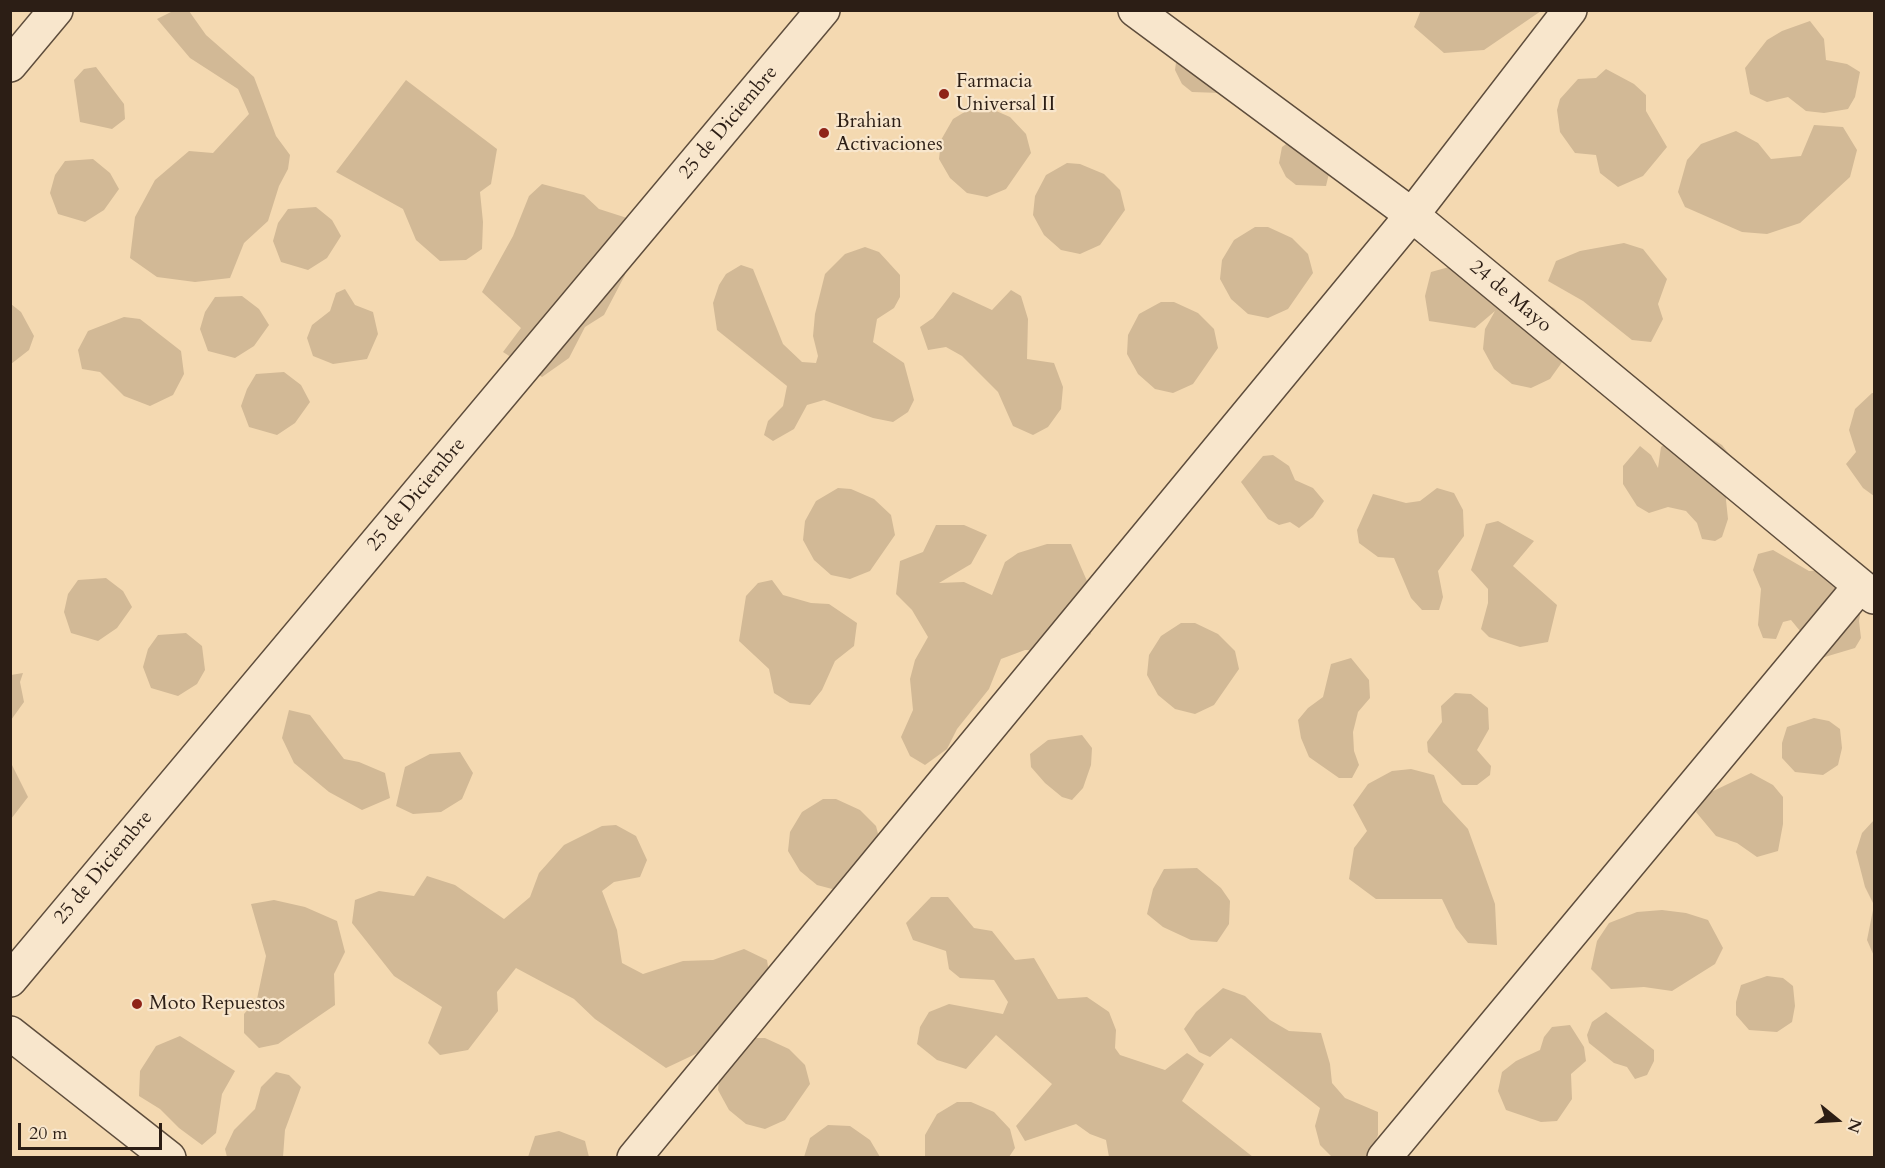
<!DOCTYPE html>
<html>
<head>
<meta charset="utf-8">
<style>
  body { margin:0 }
  #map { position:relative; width:1885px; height:1168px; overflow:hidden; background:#f4d9b1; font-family:Cardo,serif }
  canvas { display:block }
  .frame { position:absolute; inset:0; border:12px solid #2c1e15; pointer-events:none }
  .north { position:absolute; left:1807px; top:1090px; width:60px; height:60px; -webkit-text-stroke:4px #f8e6cc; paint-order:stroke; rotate:108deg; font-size:16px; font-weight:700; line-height:24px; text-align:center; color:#2c1e15 }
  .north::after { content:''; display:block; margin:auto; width:21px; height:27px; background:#2c1e15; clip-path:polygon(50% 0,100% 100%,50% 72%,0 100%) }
  .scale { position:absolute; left:18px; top:1123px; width:144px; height:27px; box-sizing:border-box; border:3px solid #2c1e15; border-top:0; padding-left:8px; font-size:18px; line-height:21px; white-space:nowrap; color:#2c1e15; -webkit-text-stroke:4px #f8e6cc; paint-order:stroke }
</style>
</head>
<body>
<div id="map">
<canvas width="1885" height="1168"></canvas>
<div class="frame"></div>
<div class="north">N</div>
<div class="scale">20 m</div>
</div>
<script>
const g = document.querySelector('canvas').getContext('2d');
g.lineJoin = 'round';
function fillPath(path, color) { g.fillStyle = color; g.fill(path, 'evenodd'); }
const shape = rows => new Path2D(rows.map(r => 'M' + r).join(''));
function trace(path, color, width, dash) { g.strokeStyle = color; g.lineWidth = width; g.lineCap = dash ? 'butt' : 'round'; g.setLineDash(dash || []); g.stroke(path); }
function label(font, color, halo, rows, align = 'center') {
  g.font = font + ' Cardo,serif'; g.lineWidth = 4.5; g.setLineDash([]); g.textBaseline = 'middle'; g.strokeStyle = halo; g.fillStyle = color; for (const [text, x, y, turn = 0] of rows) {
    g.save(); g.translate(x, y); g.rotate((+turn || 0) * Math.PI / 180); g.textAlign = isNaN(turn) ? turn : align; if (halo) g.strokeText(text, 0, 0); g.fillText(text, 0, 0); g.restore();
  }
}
const green = shape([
  [1421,10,1541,10,1541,11,1484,50,1444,53,1414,27],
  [173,11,189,11,206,35,254,77,276,136,290,155,288,169,279,186,268,221,244,243,230,278,195,282,157,277,130,258,135,217,155,180,189,151,213,153,249,114,238,89,190,58,157,19],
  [1810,21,1824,39,1826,60,1847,64,1860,72,1855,97,1848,109,1824,113,1806,111,1788,97,1767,102,1750,94,1745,68,1767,40,1782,31],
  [1177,55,1221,93,1192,92,1182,84,1175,70],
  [96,67,124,104,125,119,112,129,80,122,74,80,84,69],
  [1606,69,1634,84,1646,95,1646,111,1667,147,1643,176,1618,187,1600,173,1596,155,1575,153,1560,132,1557,110,1560,99,1578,79,1596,78],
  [406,80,497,149,491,184,480,192,483,222,482,249,466,260,440,261,416,240,403,209,336,172],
  [973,107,987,107,1010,117,1026,134,1031,153,1006,189,987,197,967,193,950,178,939,159,941,140,953,119],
  [1814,125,1843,127,1857,150,1850,177,1800,223,1767,234,1742,232,1685,207,1678,192,1687,160,1701,144,1736,131,1758,143,1771,159,1801,156],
  [1293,139,1331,165,1326,186,1296,185,1286,177,1279,163,1282,147],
  [93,159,110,173,119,189,104,210,85,222,58,214,50,193,55,175,65,161],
  [1067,163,1080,164,1104,174,1120,190,1125,210,1100,245,1080,254,1061,250,1044,235,1033,215,1035,196,1046,175],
  [542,184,584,195,599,209,627,218,625,275,604,315,585,327,569,358,542,377,503,352,521,328,482,292,513,236,529,196],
  [316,207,332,220,341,236,327,258,308,270,281,262,273,241,278,223,288,209],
  [1255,227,1268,227,1292,238,1308,254,1313,273,1288,309,1268,318,1248,314,1231,299,1220,279,1222,260,1234,240],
  [1624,243,1643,249,1667,279,1658,304,1663,319,1651,342,1632,340,1583,301,1548,281,1556,261,1580,251],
  [865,247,879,252,900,275,900,297,894,308,877,319,873,342,904,363,914,400,908,412,893,422,873,418,824,400,807,405,794,429,773,441,764,435,768,421,783,406,787,386,717,330,713,303,719,285,726,274,741,265,753,269,783,344,802,362,816,363,818,356,813,336,815,314,825,274,845,254],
  [1449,267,1499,275,1497,309,1518,297,1531,297,1554,308,1571,325,1575,344,1550,379,1531,388,1512,384,1494,369,1483,349,1485,329,1495,311,1475,328,1429,321,1425,296,1431,272],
  [345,289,355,305,373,312,378,334,367,359,333,364,313,356,307,338,312,325,330,311,336,293],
  [1011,290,1021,296,1028,319,1027,359,1054,363,1063,387,1061,409,1048,427,1033,435,1013,426,998,392,962,356,946,347,928,350,920,327,933,318,953,292,992,310],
  [242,296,259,309,269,325,254,346,235,358,208,351,200,329,205,312,215,297],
  [1161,302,1174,302,1198,313,1214,329,1218,348,1193,384,1173,393,1155,389,1138,374,1127,354,1128,335,1139,314],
  [11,304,21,312,34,336,29,350,11,364],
  [124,317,140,319,181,351,184,374,173,395,150,406,124,396,100,372,82,369,78,350,88,331],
  [284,372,301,385,310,402,295,423,277,435,249,427,241,406,247,389,256,374],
  [1872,393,1874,393,1874,496,1863,488,1846,464,1856,452,1849,430,1855,409],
  [1688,424,1722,445,1736,463,1726,500,1728,519,1722,537,1715,541,1702,539,1697,523,1686,511,1668,507,1649,513,1637,506,1623,484,1623,466,1640,446,1651,455,1658,468,1661,447],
  [1273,455,1289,466,1295,480,1313,488,1324,501,1313,517,1299,528,1290,522,1279,525,1268,519,1241,482,1263,456],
  [838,488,851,489,874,499,891,515,895,535,870,571,850,579,831,575,814,560,803,540,805,521,816,501],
  [1437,488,1454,493,1463,510,1464,536,1438,571,1443,597,1439,610,1422,610,1411,598,1394,558,1378,557,1359,543,1357,530,1373,494,1406,503,1420,501],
  [1498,521,1534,541,1513,566,1557,605,1548,642,1520,647,1489,637,1481,629,1488,603,1488,589,1471,570,1486,524],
  [936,525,964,525,987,535,971,564,939,583,964,582,992,595,1005,562,1018,553,1047,544,1071,544,1087,581,1091,634,1068,652,1025,650,1001,659,989,689,957,729,947,749,925,765,910,756,901,737,913,710,910,679,915,660,928,637,912,610,896,594,900,561,923,552],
  [1773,550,1809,571,1852,569,1862,603,1859,621,1861,638,1855,648,1818,659,1805,637,1791,620,1783,622,1776,639,1763,638,1758,625,1761,589,1753,570,1758,554],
  [106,578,123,591,132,607,117,628,98,641,71,633,64,612,68,594,78,580],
  [772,580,783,595,811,603,829,604,857,623,854,646,835,661,822,690,810,705,790,703,774,693,769,669,739,641,746,596,758,583],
  [1181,623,1195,623,1218,634,1235,651,1239,669,1214,705,1195,714,1175,709,1158,695,1147,675,1149,655,1161,636],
  [186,633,202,646,205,670,197,684,178,696,151,688,143,667,148,649,158,635],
  [1351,658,1369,680,1370,698,1358,712,1353,732,1354,751,1359,765,1352,778,1339,778,1309,757,1301,738,1298,720,1308,708,1323,697,1331,664],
  [23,673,20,682,24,702,11,720,11,675],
  [1455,693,1471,694,1488,708,1489,729,1477,750,1491,766,1490,775,1477,785,1462,785,1428,752,1427,742,1442,722,1441,706],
  [289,710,310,715,344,759,359,762,385,773,390,798,362,810,329,792,294,763,282,738],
  [1814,718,1829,721,1840,729,1842,748,1838,765,1823,775,1795,772,1782,758,1782,743,1787,727],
  [1082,735,1092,748,1091,765,1083,788,1072,800,1062,797,1045,783,1031,767,1030,754,1048,740],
  [460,752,473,773,462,799,441,812,413,814,396,806,405,767,430,754],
  [11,763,28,797,11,819,10,819],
  [1411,769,1434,775,1443,802,1468,829,1495,904,1497,945,1468,943,1456,928,1442,899,1376,899,1349,879,1354,848,1367,831,1353,805,1368,784,1392,771],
  [1751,773,1773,785,1783,797,1783,824,1778,851,1757,857,1737,843,1716,836,1696,812,1709,793],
  [823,799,836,799,860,810,876,826,881,845,836,890,817,885,800,871,788,851,790,832,802,812],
  [1874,820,1874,956,1867,940,1874,905,1865,887,1856,852,1862,833],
  [616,825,636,836,647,860,640,877,614,882,602,891,617,930,622,963,643,974,683,961,713,960,744,949,767,960,769,973,702,1051,666,1068,595,1019,574,999,516,968,497,992,498,1011,468,1050,440,1055,428,1043,442,1007,394,976,352,923,355,900,379,891,414,896,427,876,455,885,504,919,530,897,539,873,564,845,602,826],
  [1197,868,1221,888,1230,901,1229,924,1217,942,1191,940,1163,927,1147,914,1153,889,1164,869],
  [931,897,948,897,974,928,992,931,1015,960,1034,958,1058,999,1087,997,1109,1012,1116,1030,1115,1048,1120,1055,1165,1070,1187,1053,1204,1064,1182,1101,1253,1157,1109,1157,1106,1140,1090,1134,1076,1124,1025,1141,1016,1126,1052,1084,996,1035,966,1069,937,1060,917,1044,920,1027,929,1012,949,1004,1003,1014,1008,1002,994,980,960,978,949,969,946,951,913,940,906,923],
  [274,900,305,907,337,921,345,952,334,974,335,1005,278,1044,259,1048,244,1033,244,1014,257,999,266,956,251,904],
  [1662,910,1686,913,1708,920,1723,948,1715,964,1672,991,1644,987,1611,989,1591,969,1597,941,1609,923,1637,912],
  [1767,976,1783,978,1793,986,1795,1006,1792,1022,1777,1032,1749,1030,1736,1015,1736,1002,1741,985],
  [1223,988,1245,996,1270,1020,1289,1031,1321,1033,1330,1064,1332,1083,1345,1098,1378,1112,1378,1135,1368,1157,1332,1157,1320,1145,1315,1126,1320,1108,1231,1038,1210,1057,1199,1052,1184,1029,1196,1012],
  [1606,1012,1654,1050,1654,1061,1647,1075,1635,1079,1627,1067,1614,1063,1589,1043,1587,1035,1592,1022],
  [1570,1025,1584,1047,1586,1061,1571,1074,1572,1099,1557,1121,1541,1122,1506,1110,1498,1091,1502,1072,1516,1061,1540,1050,1544,1037,1552,1027],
  [180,1036,235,1071,222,1094,216,1133,202,1145,179,1128,160,1109,139,1096,140,1071,156,1046],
  [752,1038,765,1038,789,1049,805,1065,810,1084,785,1120,765,1129,746,1124,729,1110,718,1090,720,1071],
  [276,1072,289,1075,301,1087,285,1130,283,1157,227,1157,225,1149,234,1130,255,1109,261,1087],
  [957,1102,971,1102,994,1112,1010,1129,1015,1148,1009,1157,925,1157,925,1135,937,1114],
  [828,1125,850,1126,870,1140,880,1157,804,1157,810,1138],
  [559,1131,585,1141,589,1157,528,1157,535,1136]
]);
const minor = shape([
  [1135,10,1412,215,1874,597],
  [10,65,56,10],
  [10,980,823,10],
  [10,1033,169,1158],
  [634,1158,1412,215,1570,10],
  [1384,1158,1860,586]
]);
const markers = [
  [944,94,6,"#8f2418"],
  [824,133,6,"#8f2418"],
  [137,1004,6,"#8f2418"]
];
const poiNames = [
  ["Farmacia",956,82],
  ["Universal II",956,105],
  ["Brahian",836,122],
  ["Activaciones",836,145],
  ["Moto Repuestos",149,1004]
];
const streetNames = [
  ["25 de Diciembre",729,123,-50],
  ["24 de Mayo",1510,297,40],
  ["25 de Diciembre",417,495,-50],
  ["25 de Diciembre",104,868,-50]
];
fillPath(green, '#d2b996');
trace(minor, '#5e4d3c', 36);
trace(minor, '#f8e6cc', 33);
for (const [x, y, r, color] of markers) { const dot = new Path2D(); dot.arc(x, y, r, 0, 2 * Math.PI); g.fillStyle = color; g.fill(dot); trace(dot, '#f8e6cc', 2); }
label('20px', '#2c1e15', '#f8e6cc', poiNames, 'left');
label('20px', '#2c1e15', '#f8e6cc', streetNames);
</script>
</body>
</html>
